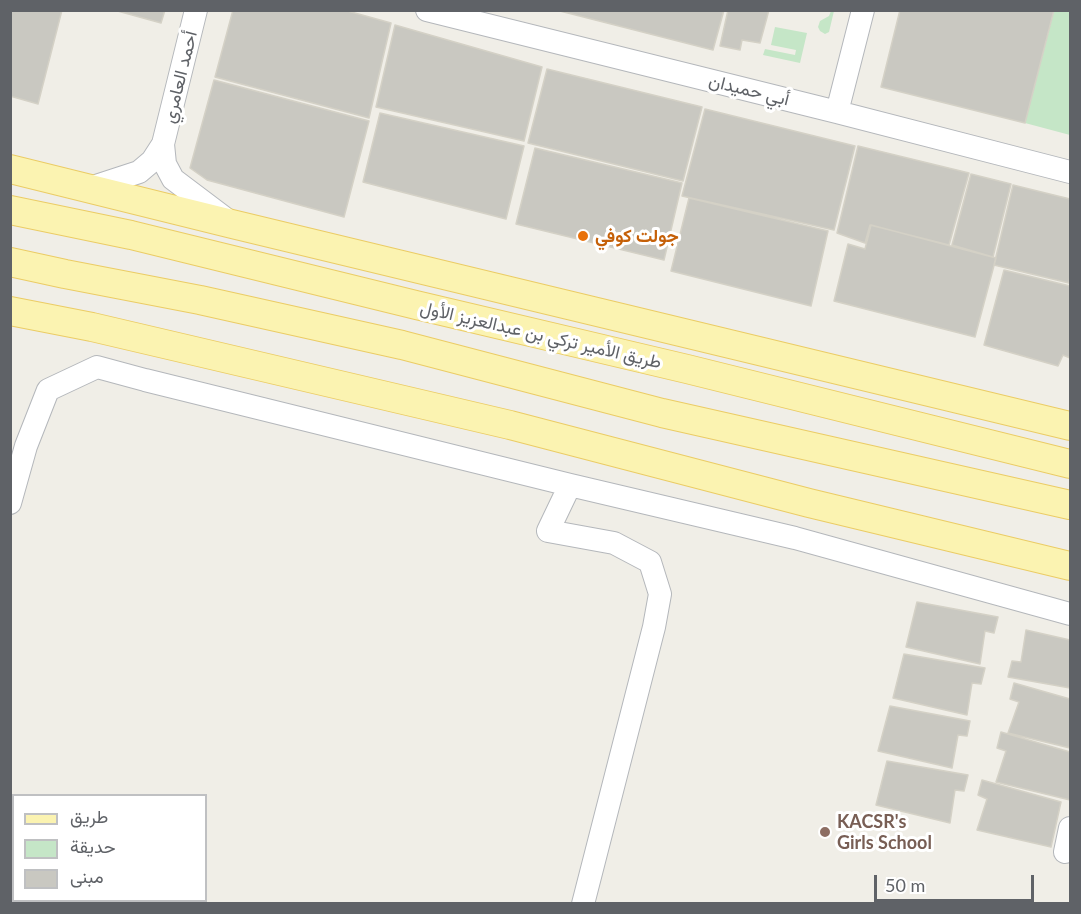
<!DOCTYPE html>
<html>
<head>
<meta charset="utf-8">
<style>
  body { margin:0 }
  #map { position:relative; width:1081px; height:914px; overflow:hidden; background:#f0eee7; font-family:Lato,Vazirmatn,sans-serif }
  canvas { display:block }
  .frame { position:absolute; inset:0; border:12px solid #5f6267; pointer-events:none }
  .legend { position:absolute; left:12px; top:794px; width:195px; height:108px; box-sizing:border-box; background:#fff; border:2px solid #bfc0c2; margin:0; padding:8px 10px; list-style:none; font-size:18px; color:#5f6267 }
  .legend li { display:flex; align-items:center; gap:12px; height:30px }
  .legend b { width:30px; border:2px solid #bfc0c2 }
  .scale { position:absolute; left:874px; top:875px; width:160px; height:27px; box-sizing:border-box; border:3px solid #5f6267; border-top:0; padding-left:8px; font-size:18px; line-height:21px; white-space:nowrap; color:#5f6267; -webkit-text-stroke:4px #fff; paint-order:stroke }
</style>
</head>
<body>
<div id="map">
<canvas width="1081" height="914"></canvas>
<div class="frame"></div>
<ul class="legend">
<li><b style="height:8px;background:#fbf3b1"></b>طريق</li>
<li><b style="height:16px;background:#c5e6c7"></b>حديقة</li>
<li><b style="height:16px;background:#c9c8c1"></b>مبنى</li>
</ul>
<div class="scale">50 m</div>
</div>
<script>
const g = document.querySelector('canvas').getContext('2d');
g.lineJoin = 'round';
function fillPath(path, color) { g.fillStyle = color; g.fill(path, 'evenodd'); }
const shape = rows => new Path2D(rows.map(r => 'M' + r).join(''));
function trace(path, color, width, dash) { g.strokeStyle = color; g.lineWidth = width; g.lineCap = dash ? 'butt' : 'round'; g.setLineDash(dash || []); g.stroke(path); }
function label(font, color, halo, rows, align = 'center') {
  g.font = font + ' Lato,Vazirmatn,sans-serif'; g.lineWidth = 6; g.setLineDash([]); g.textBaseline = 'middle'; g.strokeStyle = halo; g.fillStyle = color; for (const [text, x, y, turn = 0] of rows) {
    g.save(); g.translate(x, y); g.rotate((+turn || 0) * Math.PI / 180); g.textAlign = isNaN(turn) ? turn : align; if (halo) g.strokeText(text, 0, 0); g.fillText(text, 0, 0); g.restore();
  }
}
const green = shape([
  [831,11,834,11,829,32,825,34,820,31,818,27,820,21,829,16],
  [1054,11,1070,11,1070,135,1025,123],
  [775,27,807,33,800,63,763,55,765,49,795,55,796,50,771,45]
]);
const building = shape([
  [10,10,62,10,38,104,10,96,10,10],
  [114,10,165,10,161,23,114,10],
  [233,10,344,10,391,23,369,118,215,77,233,10],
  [556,10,724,10,713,50,556,10],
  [728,10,769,10,760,43,742,40,740,50,720,46,728,10],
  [900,10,1054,10,1025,123,881,87,900,10],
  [395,25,542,67,524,141,376,107,395,25],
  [547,69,702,107,683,181,528,143,547,69],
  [214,80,369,121,344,217,207,180,190,168,214,80],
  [705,109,855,146,834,230,682,196,705,109],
  [380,113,524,146,506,219,363,182,380,113],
  [858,146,969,173,949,245,870,225,865,243,837,233,858,146],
  [535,148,682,183,664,260,516,224,535,148],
  [971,174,1011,184,993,257,952,245,971,174],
  [1013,185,1070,199,1070,276,1069,283,994,265,1013,185],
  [689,198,828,231,811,306,671,271,689,198],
  [871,225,996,258,975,337,834,301,848,244,865,249,871,225],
  [1004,270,1070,286,1070,358,1063,355,1058,366,984,345,1004,270],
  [917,602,998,617,994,633,985,631,980,664,906,647,917,602],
  [1026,630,1070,640,1070,688,1008,677,1012,661,1021,662,1026,630],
  [904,654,985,668,981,684,972,683,967,715,893,698,904,654],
  [1014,683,1070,699,1070,748,1008,733,1019,702,1010,699,1014,683],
  [890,706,970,721,967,736,958,735,952,768,878,751,890,706],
  [1001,732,1070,752,1070,800,996,782,1006,751,997,748,1001,732],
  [887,761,968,775,964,791,955,790,950,823,876,805,887,761],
  [982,780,1061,802,1051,847,977,830,987,799,978,795,982,780]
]);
const minor = shape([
  [427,10,837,112,1070,172],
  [837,112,863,10],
  [163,144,165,164,173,179,226,219],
  [87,189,139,172,152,161,163,144,196,10],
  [570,485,548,531,614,543,650,562,660,594,654,627,583,904],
  [10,503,26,446,48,390,97,367,145,380,570,485,795,538,1070,614],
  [10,813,14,830],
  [1065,852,1070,828],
  [26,900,27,904]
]);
const major = shape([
  [10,169,232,224,1070,426],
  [10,210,131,235,416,305,687,369,1070,464],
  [10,262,65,274,200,300,402,345,662,413,1070,505],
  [10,311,92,327,510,425,809,503,1070,566]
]);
const markers = [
  [583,236,6,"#e8710a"],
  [825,832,6,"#8d6e63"]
];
const streetNames = [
  ["أحمد العامري",180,77,-76],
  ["أبي حميدان",749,90,14],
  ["طريق الأمير تركي بن عبدالعزيز الأول",541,335,13]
];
const foodNames = [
  ["جولت كوفي",595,236]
];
const educationNames = [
  ["KACSR's",837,822],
  ["Girls School",837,843]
];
fillPath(green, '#c5e6c7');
fillPath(building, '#c9c8c1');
trace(building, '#d4d1c6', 1.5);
trace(minor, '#b4b7bb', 24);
trace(major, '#ebcc65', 30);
trace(minor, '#fff', 22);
trace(major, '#fbf3b1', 28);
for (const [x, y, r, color] of markers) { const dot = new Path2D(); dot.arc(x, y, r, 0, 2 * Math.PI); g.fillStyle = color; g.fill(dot); trace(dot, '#fff', 2); }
label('18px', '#5f6267', '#fff', streetNames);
label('bold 18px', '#c56008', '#fff', foodNames, 'left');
label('bold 18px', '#785e54', '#fff', educationNames, 'left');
</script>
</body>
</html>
